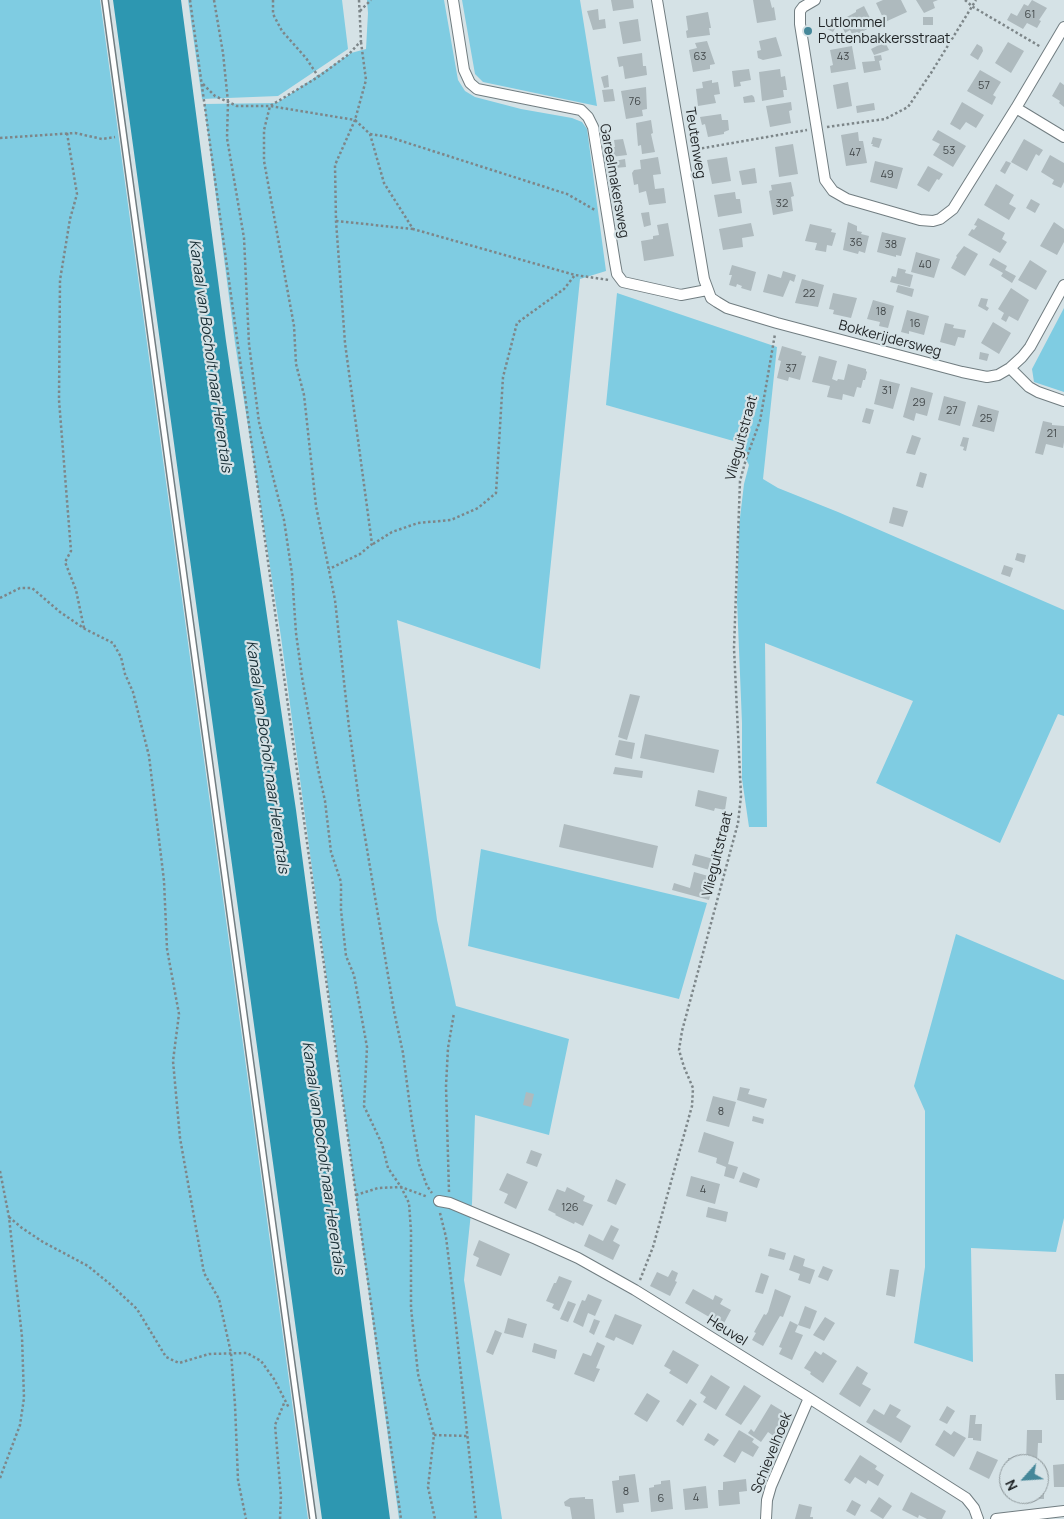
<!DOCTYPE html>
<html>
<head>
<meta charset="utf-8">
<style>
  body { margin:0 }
  #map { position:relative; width:1064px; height:1519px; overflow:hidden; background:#d5e2e6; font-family:Manrope,sans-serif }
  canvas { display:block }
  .north { position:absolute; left:999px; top:1454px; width:50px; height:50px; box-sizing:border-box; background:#d5e2e6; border:1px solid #8c9699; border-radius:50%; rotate:244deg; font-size:14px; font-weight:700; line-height:20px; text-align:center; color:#1f2325 }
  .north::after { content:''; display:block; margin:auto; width:18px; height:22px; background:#458799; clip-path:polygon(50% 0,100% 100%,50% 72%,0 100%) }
</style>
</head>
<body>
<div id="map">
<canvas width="1064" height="1519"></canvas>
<div class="north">N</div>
</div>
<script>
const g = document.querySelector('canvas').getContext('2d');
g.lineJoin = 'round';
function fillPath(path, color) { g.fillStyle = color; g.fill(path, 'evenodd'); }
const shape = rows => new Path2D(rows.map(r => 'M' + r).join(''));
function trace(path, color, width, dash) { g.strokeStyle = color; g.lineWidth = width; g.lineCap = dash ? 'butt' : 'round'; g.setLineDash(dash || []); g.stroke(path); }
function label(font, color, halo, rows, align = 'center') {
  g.font = font + ' Manrope,sans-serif'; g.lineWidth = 4.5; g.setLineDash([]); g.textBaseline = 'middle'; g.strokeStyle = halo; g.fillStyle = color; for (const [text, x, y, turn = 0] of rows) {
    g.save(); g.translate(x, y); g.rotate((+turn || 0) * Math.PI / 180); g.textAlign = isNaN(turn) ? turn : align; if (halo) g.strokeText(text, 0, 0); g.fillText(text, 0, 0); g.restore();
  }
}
const green = shape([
  [0,0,100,0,308,1519,0,1519],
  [188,0,342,0,348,49,278,96,202,99],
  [367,0,444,0,458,80,465,91,475,97,521,109,572,118,582,122,587,129,606,271,580,279,540,669,397,620,437,920,456,1006,569,1039,549,1135,475,1115,472,1203,464,1280,502,1519,399,1519,281,637,235,343,204,104,277,103,351,53,366,49,368,13],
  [462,0,580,0,597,106,483,82,475,74],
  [617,293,777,347,763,479,778,488,838,512,1064,610,1064,716,1058,714,1000,843,876,783,913,701,765,643,767,827,749,827,742,779,742,723,737,601,739,526,744,484,749,465,737,442,606,405],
  [1064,308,1064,392,1034,382,1032,369],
  [481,849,707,903,679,999,468,946],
  [956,934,1064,980,1064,1218,1056,1252,971,1248,973,1362,914,1343,925,1267,925,1111,914,1086]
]);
const water = shape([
  [113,0,181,0,226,341,296,810,390,1519,322,1519]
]);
const building = shape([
  [611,0,633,0,634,8,613,11],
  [753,0,770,0,772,8,774,7,776,20,757,23],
  [883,0,901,0,907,12,885,22,876,3],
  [916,0,938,0,933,2,935,8,924,13],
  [1032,0,1047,8,1039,20,1041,21,1037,28,1027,23,1023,29,1007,20,1011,13,1017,16,1024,4,1028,6],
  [864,6,874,26,859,33,857,32,852,34,850,30,845,33,840,22,845,20,845,18,856,12,856,10],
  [598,9,599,20,605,19,606,28,593,30,587,11],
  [708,12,711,28,709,28,710,35,687,38,686,31,688,30,686,16],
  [923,17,933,17,933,25,923,25],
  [638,19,641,41,623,44,619,22],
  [827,19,837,25,833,32,823,27],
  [776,37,782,56,763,60,758,58,757,51,761,50,759,41],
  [707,41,715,64,710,65,710,69,693,72,689,50,697,48,695,43],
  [885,42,889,50,874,55,871,49],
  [1008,42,1024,51,1011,73,995,63],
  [977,44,982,47,983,51,978,60,970,55],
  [852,46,856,69,831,73,830,66,833,65,830,50],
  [642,53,643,66,646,66,647,75,625,79,623,66,619,67,617,57],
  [881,55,882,60,879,61,881,70,864,73,862,62,875,61,874,56],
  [749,69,751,80,740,82,741,86,734,87,732,71],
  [780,69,781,77,785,76,787,90,783,90,784,97,762,101,759,72],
  [980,70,1001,82,993,95,996,97,992,105,967,91],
  [608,75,609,87,604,88,601,77],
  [712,80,712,83,718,82,720,94,714,95,716,103,698,106,696,89,703,88,702,82],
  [848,82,852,106,837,109,833,85],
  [1060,82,1064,85,1064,107,1059,103,1060,101,1052,96],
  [646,87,647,109,642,110,643,116,626,119,621,91],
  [613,89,615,101,604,102,602,90],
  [752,95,754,97,755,102,744,103,743,97],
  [791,102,792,110,789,111,791,123,770,127,766,106],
  [962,102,984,115,976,128,966,122,960,130,950,124],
  [874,103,875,110,857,113,856,106],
  [721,114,722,120,728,120,729,130,724,132,724,134,708,137,705,124,702,125,700,117],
  [651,120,653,133,651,134,655,152,642,154,641,145,638,146,636,123],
  [938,130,966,146,953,167,933,155,940,144,932,140],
  [858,132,859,141,863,141,867,163,846,166,841,135],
  [873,137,882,139,879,148,872,146,873,144,871,144],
  [623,139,627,155,611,157,610,148,615,147,614,140],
  [1024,139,1043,150,1039,156,1036,154,1027,171,1011,162],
  [793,144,798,174,779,177,775,147],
  [1050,155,1064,163,1064,182,1061,188,1052,184,1054,180,1041,172],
  [658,157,661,174,653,175,655,189,664,188,666,203,649,205,646,191,639,193,638,184,634,185,632,173,634,170,641,169,640,160],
  [727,157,731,181,712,184,707,160],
  [625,159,626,167,615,168,614,161],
  [875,161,903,168,897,189,870,182],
  [1006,161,1011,163,1005,174,1000,171],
  [928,166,943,174,939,180,937,179,929,192,917,185],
  [755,168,757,183,742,185,739,171],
  [791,182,794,196,791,197,793,211,773,215,769,191,772,190,771,185],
  [996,184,1014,195,1009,204,1016,208,1009,220,984,205],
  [735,192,736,199,740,199,742,213,718,217,714,195],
  [1031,199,1040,204,1035,213,1026,208],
  [649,212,651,225,644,227,641,213],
  [978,218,1005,233,1002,239,1007,242,1000,253,968,235,972,229,974,230,977,226,974,225],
  [848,222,857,226,857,231,862,232,861,234,869,236,865,253,859,251,858,254,843,250],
  [1054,222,1064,229,1064,242,1057,255,1040,246],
  [668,223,674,256,644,261,641,241,653,239,653,236,659,235,657,225],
  [751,223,754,236,742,238,743,247,723,250,719,229],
  [810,224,832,229,831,232,836,233,832,246,827,245,826,252,815,250,817,243,805,241],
  [882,232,906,238,901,256,896,255,896,257,877,252],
  [964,246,978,254,965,276,951,268,957,257,956,256],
  [916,252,940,259,934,278,911,272],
  [993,258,1007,266,1005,270,1016,276,1012,283,1001,276,1003,273,989,265],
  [1030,260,1047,271,1036,290,1018,280],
  [732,265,756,272,751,291,741,288,742,286,737,284,736,287,729,285,732,275,729,275],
  [898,268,906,270,905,273,913,275,910,287,890,282,892,276,896,277],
  [783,271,796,275,794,282,790,280,783,297,763,292,768,274,781,278],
  [802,279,824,285,818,307,795,303],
  [898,285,914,289,912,297,896,292],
  [1011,288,1029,300,1018,321,1009,316,1006,322,1001,319,1004,313,998,309],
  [833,293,857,298,851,318,833,314,834,310,829,309],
  [981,298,988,299,986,306,989,308,987,311,978,306],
  [873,300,894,306,888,328,879,326,880,322,867,319],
  [907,310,929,316,924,335,909,331,909,334,901,332],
  [993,322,1011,333,999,354,981,343],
  [945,323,954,325,953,328,966,330,964,338,958,337,955,346,940,342],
  [782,346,802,352,801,355,806,356,800,380,789,377,788,381,777,378,781,361,778,360],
  [980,352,989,354,987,361,979,359],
  [819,356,837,361,832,379,837,381,838,379,844,380,848,364,866,369,866,371,867,372,865,380,863,380,861,388,857,387,854,397,843,394,842,400,827,397,830,386,812,382],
  [880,379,900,384,893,409,874,404],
  [911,387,933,393,927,416,916,413,914,421,903,417],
  [944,396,966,402,960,426,938,420],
  [978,405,999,411,994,432,972,426],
  [866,408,874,410,870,424,862,422],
  [1043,421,1052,423,1052,425,1064,426,1064,442,1063,448,1046,444,1043,455,1035,453],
  [912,435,921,438,915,455,906,453],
  [963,437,969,438,966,451,963,450,964,447,960,446],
  [920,472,927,474,923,488,916,486],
  [893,507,908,511,903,527,889,523],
  [1017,553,1026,555,1024,563,1015,560],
  [1004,565,1013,568,1010,577,1001,574],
  [630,694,640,696,627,740,618,737],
  [645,734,719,750,714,773,640,758],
  [619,740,635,743,632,759,615,755],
  [615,767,643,771,642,778,613,774],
  [698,790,727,797,725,810,715,808,714,811,695,806],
  [564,824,658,846,653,868,559,847],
  [695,854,717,860,713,871,692,865],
  [694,872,715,878,709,900,672,890,674,883,690,888],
  [740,1087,750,1089,748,1094,767,1099,764,1108,737,1100],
  [526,1092,534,1094,531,1107,523,1105],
  [713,1096,736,1102,729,1127,706,1121],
  [753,1116,764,1119,763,1124,752,1121],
  [704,1132,734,1142,728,1164,738,1167,734,1179,724,1176,726,1167,716,1163,717,1158,698,1152],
  [531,1150,542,1154,537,1167,526,1163],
  [743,1172,760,1179,757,1188,739,1182],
  [507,1173,528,1182,516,1209,504,1203,508,1194,499,1190],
  [691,1176,720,1184,715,1204,686,1196],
  [616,1179,626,1184,616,1205,607,1201],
  [567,1187,585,1196,583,1201,593,1205,583,1226,575,1222,574,1224,555,1215,556,1214,548,1210,557,1189,565,1192],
  [708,1207,728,1212,726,1222,706,1217],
  [611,1225,619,1229,613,1241,620,1245,613,1260,584,1246,589,1234,603,1241],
  [479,1240,510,1254,501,1276,476,1266,479,1258,473,1255],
  [770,1248,786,1253,784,1260,768,1256],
  [794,1255,805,1259,803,1266,815,1270,810,1284,798,1280,800,1274,789,1270],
  [823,1266,833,1270,828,1281,818,1277],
  [890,1269,899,1270,895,1297,886,1295],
  [672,1270,678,1273,675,1281,677,1282,670,1296,650,1286,657,1272,668,1277],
  [761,1273,769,1276,763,1294,755,1292],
  [559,1276,572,1281,559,1311,552,1308,554,1304,546,1301,554,1283,556,1283],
  [693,1289,713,1300,715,1295,723,1299,720,1304,731,1310,723,1325,685,1303],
  [775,1289,791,1296,783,1317,780,1316,763,1346,752,1340,756,1333,754,1332,764,1314,766,1315,768,1312],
  [588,1294,602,1300,595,1316,588,1313,583,1327,573,1322,582,1300,585,1301],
  [568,1301,576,1304,568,1322,560,1319],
  [805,1306,817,1311,810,1329,798,1325],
  [615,1314,642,1325,633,1345,616,1337,614,1341,605,1337],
  [825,1317,835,1323,824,1341,813,1335],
  [508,1318,527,1324,523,1338,504,1333],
  [594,1319,600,1321,594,1335,589,1332],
  [790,1321,798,1325,795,1332,803,1335,792,1360,779,1354,782,1348,779,1347],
  [495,1330,502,1333,493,1355,486,1352],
  [597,1342,605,1346,596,1368,600,1369,594,1382,574,1374,583,1353,591,1356],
  [534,1343,557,1350,555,1359,532,1352],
  [673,1350,699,1365,687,1384,669,1373,671,1370,664,1366],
  [815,1351,821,1355,823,1352,837,1361,823,1383,810,1374,811,1372,804,1368],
  [857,1366,868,1373,862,1384,871,1389,860,1407,839,1394],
  [1055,1374,1064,1374,1064,1400,1056,1400],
  [711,1375,730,1387,716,1410,703,1402,706,1397,700,1393],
  [744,1385,761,1396,741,1425,725,1415],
  [647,1393,660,1401,647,1422,634,1414],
  [690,1399,697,1404,683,1426,676,1421],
  [771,1404,789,1415,775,1437,768,1432,761,1442,748,1433,751,1429,754,1432],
  [890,1404,901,1410,896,1417,911,1426,901,1443,866,1422,874,1409,884,1415],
  [947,1406,955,1411,947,1424,939,1420],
  [970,1415,976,1415,975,1424,982,1424,981,1441,973,1440,973,1438,968,1438],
  [739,1430,754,1439,752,1442,759,1447,753,1457,742,1451,735,1463,723,1456],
  [944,1430,951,1435,954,1431,966,1438,954,1457,935,1445],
  [1027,1430,1042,1430,1042,1443,1038,1443,1037,1464,1026,1464],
  [708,1433,719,1440,714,1446,704,1440],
  [977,1451,998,1460,989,1479,969,1469],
  [860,1455,877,1466,875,1469,884,1475,878,1486,868,1480,866,1484,855,1477,850,1484,844,1480],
  [1008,1458,1023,1458,1024,1464,1008,1464],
  [1064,1464,1064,1487,1054,1487,1053,1465],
  [635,1474,639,1502,623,1504,624,1512,616,1513,612,1481,619,1480,619,1476],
  [746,1479,747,1491,739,1492,740,1504,719,1506,718,1490,723,1490,723,1482],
  [670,1480,673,1509,651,1512,649,1488,654,1487,654,1485,661,1484,661,1481],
  [1039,1482,1044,1482,1044,1499,1015,1499,1015,1494,1039,1494],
  [706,1486,708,1508,685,1510,683,1489],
  [911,1492,946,1511,942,1519,927,1519,919,1515,918,1518,902,1510],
  [585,1497,585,1499,593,1499,595,1519,572,1519,570,1507,565,1506,564,1502,570,1498],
  [879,1497,892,1506,883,1519,870,1511],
  [852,1500,861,1505,855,1516,846,1511],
  [799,1504,812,1507,810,1517,813,1517,813,1519,795,1519]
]);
const path = shape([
  [190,0,401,1519],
  [214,0,223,53,228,102,227,138,244,238,249,344,259,422,284,520,292,574,296,633,302,677,318,769,325,801,331,852,341,882,341,910,346,956,354,975,367,1047,364,1106,382,1144,388,1168,401,1187,409,1203,411,1231,411,1308,418,1374,434,1435,428,1487,435,1519],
  [273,0,273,14,282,31,306,58,318,76],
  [359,0,361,41,349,54,318,77,270,106,264,130,264,161,294,326,296,364,304,395,316,506,335,600,349,727,359,801,394,1011,403,1053,412,1122,419,1164,427,1186,432,1193],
  [965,0,973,7,1041,47],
  [360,11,371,0],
  [361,42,366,80,355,120,370,134,384,183,413,229,575,275,609,280],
  [203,84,215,96,237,106,270,106,355,120,335,165,336,221,345,343,372,544,360,554,329,569],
  [827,127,885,119,908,107,931,73,976,0],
  [67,133,77,194,70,219,60,280,59,400,71,551,65,562,76,590,84,628],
  [370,134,389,137,567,194,595,210],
  [0,138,75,133,102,139,115,137],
  [692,150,807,130],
  [336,221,413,229],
  [373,544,392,532,418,523,451,520,478,508,496,493,503,377,517,323,564,289,575,275],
  [0,598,20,588,32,588,60,612,85,629,113,643,121,657,125,674,133,692,149,756,164,881,167,949,179,1014,173,1061,180,1138,204,1273,219,1299,231,1353,235,1405,238,1480,246,1519],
  [0,1171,9,1217,22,1337,24,1398,20,1425,0,1478],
  [449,1192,446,1086,448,1048,454,1013],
  [356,1195,378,1188,401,1187,428,1197],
  [440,1213,446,1237,451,1278,476,1519],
  [9,1217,22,1228,43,1242,88,1266,110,1284,137,1309,166,1357,179,1363,209,1354,247,1353,261,1361,274,1379,289,1408],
  [640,1280,653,1247,692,1106,693,1088,684,1067,679,1050,682,1031,738,823,741,796,734,648,740,481,746,459,760,421,775,334],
  [434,1435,467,1436],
  [280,1519,281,1496,275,1425,285,1401]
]);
const service = shape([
  [105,0,313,1519]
]);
const minor = shape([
  [453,0,464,70,470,83,477,89,581,110,588,117,593,127,615,263,617,274,623,282,681,295,707,290],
  [657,0,704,279,711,298,717,302,727,308,777,323,962,372,987,377,998,375,1010,368,1022,357,1030,347,1064,285],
  [815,0,803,7,800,11,800,24,825,180,833,191,847,199,920,220,933,221,940,219,953,209,1016,108,1064,27],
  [1016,108,1064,137],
  [1010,368,1029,387,1038,392,1064,401],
  [439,1201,450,1203,536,1239,578,1258,635,1290,809,1398,966,1498,974,1508,978,1519],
  [766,1519,767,1500,771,1486,809,1398],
  [996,1519,1064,1511]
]);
const markers = [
  [808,31,5,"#458799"]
];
const numberNames = [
  ["61",1030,15],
  ["63",700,57],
  ["43",843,57],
  ["57",984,86],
  ["76",635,102],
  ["53",949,151],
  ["47",855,153],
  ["49",887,175],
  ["32",782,204],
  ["36",856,243],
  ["38",891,245],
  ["40",925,265],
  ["22",809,294],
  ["18",881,312],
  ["16",915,324],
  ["37",791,369],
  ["31",887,391],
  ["29",919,403],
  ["27",952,411],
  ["25",986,419],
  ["21",1052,434],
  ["8",721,1112],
  ["4",703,1190],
  ["126",570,1208],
  ["8",626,1492],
  ["4",696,1498],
  ["6",661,1499]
];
const poiNames = [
  ["Lutlommel",818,23],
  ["Pottenbakkersstraat",818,39]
];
const streetNames = [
  ["Teutenweg",695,143,81],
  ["Gareelmakersweg",614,181,80],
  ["Bokkerijdersweg",890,339,15],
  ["Vlieguitstraat",742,438,-75],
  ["Vlieguitstraat",718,854,-76],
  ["Heuvel",727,1331,32],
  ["Schievelhoek",772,1453,-68]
];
const waterNames = [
  ["Kanaal van Bocholt naar Herentals",210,356,82],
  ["Kanaal van Bocholt naar Herentals",267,757,82],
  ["Kanaal van Bocholt naar Herentals",323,1158,82]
];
fillPath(green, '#7fcce2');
fillPath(water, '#2d97b1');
fillPath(building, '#aebabe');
trace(service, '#717d81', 8);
trace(minor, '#717d81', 12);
trace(path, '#7d8689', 2.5, [2.5, 2.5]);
trace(service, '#fff', 5);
trace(minor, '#fff', 10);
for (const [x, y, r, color] of markers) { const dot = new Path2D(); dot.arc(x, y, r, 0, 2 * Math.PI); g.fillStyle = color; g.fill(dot); trace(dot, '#d5e2e6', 2); }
label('11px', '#43494b', null, numberNames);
label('14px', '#1f2325', '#d5e2e6', poiNames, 'left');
label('14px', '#1f2325', '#d5e2e6', streetNames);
label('italic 15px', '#192f36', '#d5e2e6', waterNames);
</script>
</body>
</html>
